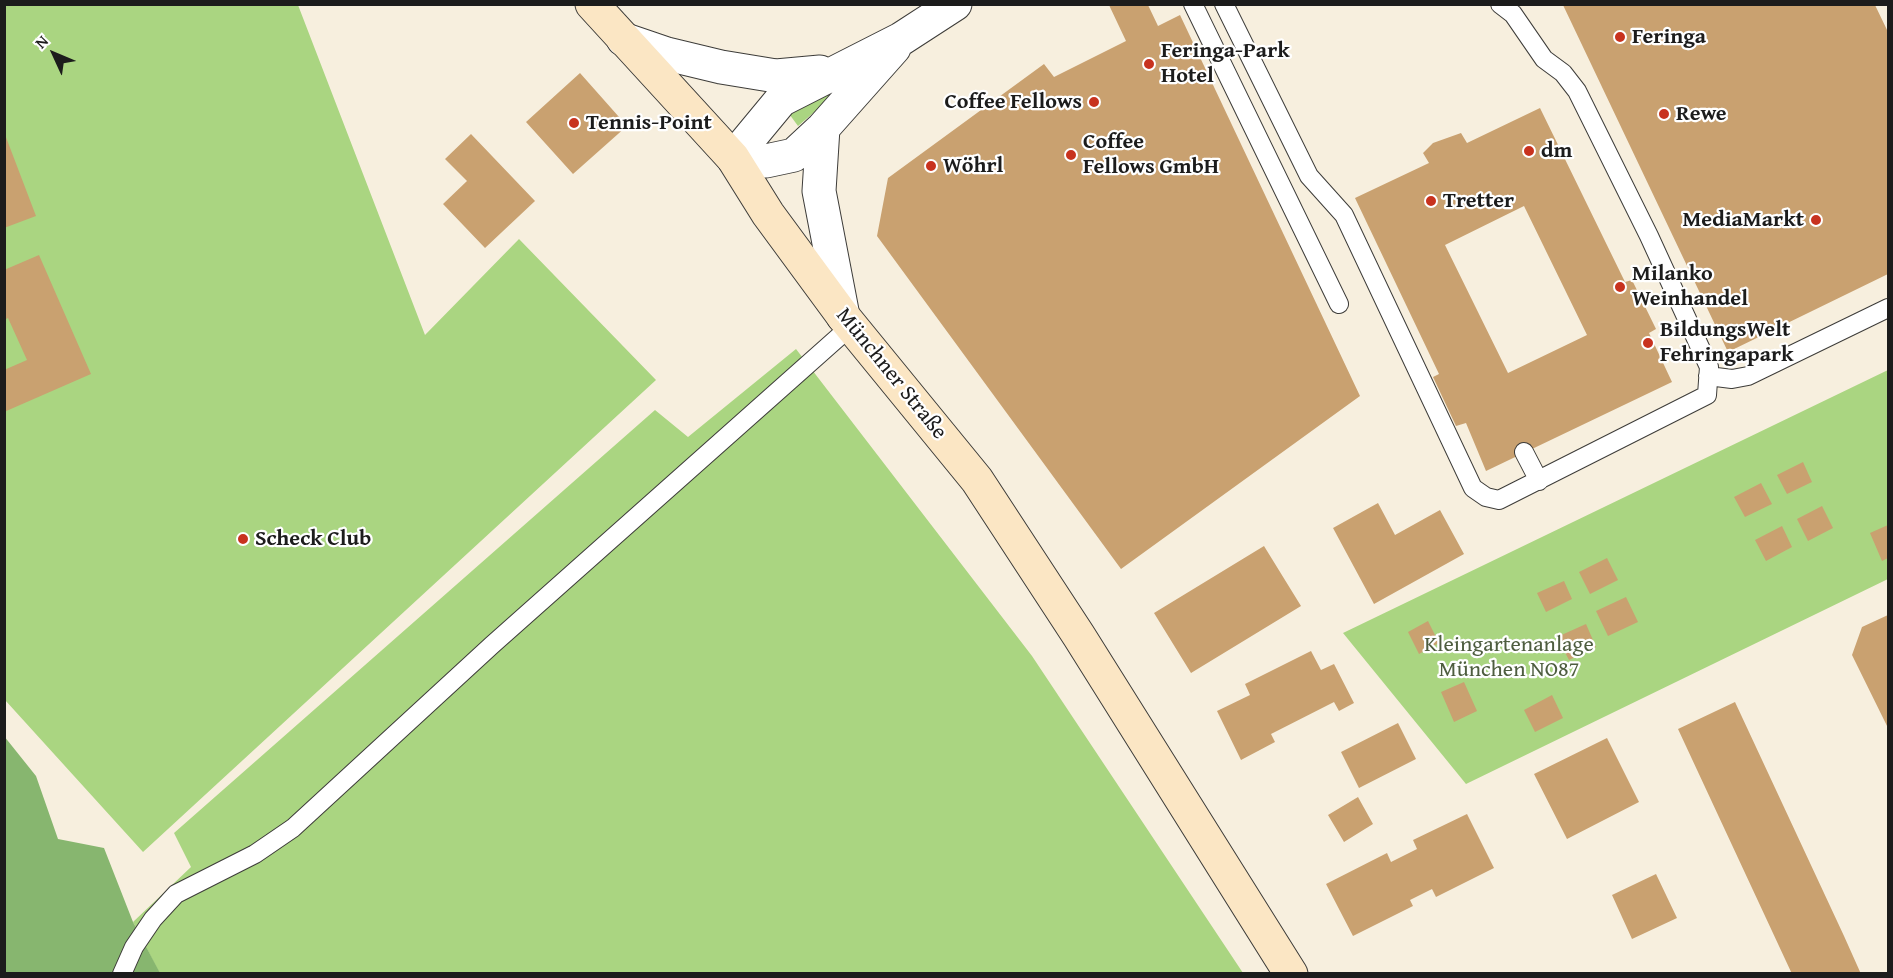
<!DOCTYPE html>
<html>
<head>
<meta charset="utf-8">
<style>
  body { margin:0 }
  #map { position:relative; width:1893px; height:978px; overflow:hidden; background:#f7efde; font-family:"Gentium Book Plus",serif }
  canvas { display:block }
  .frame { position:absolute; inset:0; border:6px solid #1c1c1c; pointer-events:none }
  .north { position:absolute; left:24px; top:24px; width:60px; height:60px; -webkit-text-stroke:4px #fff; paint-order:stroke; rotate:314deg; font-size:16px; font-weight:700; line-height:24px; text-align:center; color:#1c1c1c }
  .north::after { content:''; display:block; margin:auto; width:21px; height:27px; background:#1c1c1c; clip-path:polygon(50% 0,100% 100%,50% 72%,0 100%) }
</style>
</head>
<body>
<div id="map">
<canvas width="1893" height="978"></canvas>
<div class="frame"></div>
<div class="north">N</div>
</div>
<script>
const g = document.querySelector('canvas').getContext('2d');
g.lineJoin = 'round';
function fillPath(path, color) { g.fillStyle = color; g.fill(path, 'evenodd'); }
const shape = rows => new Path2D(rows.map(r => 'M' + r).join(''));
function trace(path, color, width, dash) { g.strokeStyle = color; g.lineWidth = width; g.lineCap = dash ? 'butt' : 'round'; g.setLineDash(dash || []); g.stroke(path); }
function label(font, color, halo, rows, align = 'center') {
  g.font = font + ' "Gentium Book Plus",serif'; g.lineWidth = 4.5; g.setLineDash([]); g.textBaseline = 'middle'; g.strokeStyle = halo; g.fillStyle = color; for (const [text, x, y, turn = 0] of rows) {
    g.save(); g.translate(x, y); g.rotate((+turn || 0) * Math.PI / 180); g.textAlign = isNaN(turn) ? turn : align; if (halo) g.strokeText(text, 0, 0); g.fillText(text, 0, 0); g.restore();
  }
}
const green = shape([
  [5,5,298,5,425,335,519,239,656,380,143,852,5,700],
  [836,83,840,90,798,126,787,111],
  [796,349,1032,656,1243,973,160,974,133,922,191,867,174,833,655,410,688,437],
  [1888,370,1888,579,1466,784,1343,633]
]);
const forest = shape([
  [4,736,36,776,58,839,104,848,133,922,160,973,5,973]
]);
const building = shape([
  [1109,5,1148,5,1158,26,1180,15,1360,396,1121,569,877,236,888,178,1044,64,1054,77,1126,41],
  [1563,5,1875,5,1888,32,1888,274,1728,352],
  [580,73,627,126,573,174,526,122],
  [1540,108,1625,282,1632,280,1656,329,1649,333,1672,382,1486,471,1466,423,1456,426,1433,377,1439,374,1355,198,1429,163,1423,153,1433,143,1461,133,1467,143],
  [1524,206,1587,335,1508,373,1445,245],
  [4,132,36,216,4,228],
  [471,134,535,201,485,248,443,204,467,181,445,159],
  [39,255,91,374,4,412,4,370,27,360,8,318,4,320,4,270],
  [1803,462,1812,482,1787,494,1777,475],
  [1761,483,1772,504,1745,517,1734,497],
  [1378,503,1395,535,1440,510,1464,554,1374,604,1333,528],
  [1822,506,1833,528,1808,541,1797,519],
  [1888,525,1888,558,1882,561,1870,533],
  [1782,526,1792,547,1766,561,1755,540],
  [1264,546,1301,606,1191,673,1154,613],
  [1607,558,1618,580,1590,594,1579,572],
  [1564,581,1572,599,1546,612,1537,593],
  [1626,597,1638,622,1608,636,1596,611],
  [1888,615,1888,728,1852,655,1862,627],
  [1428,621,1439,643,1419,654,1408,632],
  [1586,624,1596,647,1569,660,1557,637],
  [1311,651,1321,670,1334,664,1354,703,1339,711,1334,702,1271,734,1275,742,1241,760,1217,711,1250,695,1245,684],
  [1464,682,1477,711,1454,722,1441,692],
  [1552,695,1563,718,1535,732,1524,710],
  [1735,702,1844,936,1861,974,1792,974,1678,729],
  [1398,723,1416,759,1359,788,1341,752],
  [1607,738,1639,802,1567,839,1534,774],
  [1358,797,1373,824,1344,842,1328,815],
  [1467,814,1494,868,1436,897,1432,889,1410,900,1413,906,1353,936,1326,884,1387,853,1391,862,1417,849,1413,840],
  [1656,874,1677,918,1632,939,1612,895]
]);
const lane = shape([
  [1193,4,1339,304],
  [1224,4,1309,176,1344,215,1473,488,1486,497,1499,500,1707,395,1709,367,1649,236,1577,91,1563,73,1544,59,1513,14,1500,4],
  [1708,376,1732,379,1748,376,1888,308],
  [1524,452,1539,481],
  [122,974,134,947,153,919,176,894,255,854,293,828,492,645,851,326]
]);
const street = shape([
  [623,39,667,54,721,67,776,76,820,72],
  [823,128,819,191,843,316],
  [733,158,781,100,901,39,955,4],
  [733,158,766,161,794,155,823,128,894,48]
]);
const secondary = shape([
  [592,4,733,158,768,214,843,316,977,480,1079,636,1291,974]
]);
const markers = [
  [1620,37,6,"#c8321e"],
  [1149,64,6,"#c8321e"],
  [1094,102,6,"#c8321e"],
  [1664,114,6,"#c8321e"],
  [574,123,6,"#c8321e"],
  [1529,151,6,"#c8321e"],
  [1071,155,6,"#c8321e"],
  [931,166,6,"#c8321e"],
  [1431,201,6,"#c8321e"],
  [1816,220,6,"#c8321e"],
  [1620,287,6,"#c8321e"],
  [1648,343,6,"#c8321e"],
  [243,539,6,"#c8321e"]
];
const poiNames = [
  ["Feringa",1632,37],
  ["Feringa-Park",1161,51],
  ["Hotel",1161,76],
  ["Coffee Fellows",1082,102,"right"],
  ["Rewe",1676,114],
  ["Tennis-Point",586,123],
  ["Coffee",1083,142],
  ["Fellows GmbH",1083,167],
  ["dm",1541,151],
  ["Wöhrl",943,166],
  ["Tretter",1443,201],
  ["MediaMarkt",1804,220,"right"],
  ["Milanko",1632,274],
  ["Weinhandel",1632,299],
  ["BildungsWelt",1660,330],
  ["Fehringapark",1660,355],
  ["Scheck Club",255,539]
];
const streetNames = [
  ["Münchner Straße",891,374,51]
];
const parkNames = [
  ["Kleingartenanlage",1509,645],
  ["München NO87",1509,670]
];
fillPath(green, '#aad581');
fillPath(forest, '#87b66f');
fillPath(building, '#c9a170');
trace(lane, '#3d3c39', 20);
trace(street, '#3d3c39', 35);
trace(secondary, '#3d3c39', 35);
trace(lane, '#fff', 18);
trace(street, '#fff', 33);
trace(secondary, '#fbe6c4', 33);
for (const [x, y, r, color] of markers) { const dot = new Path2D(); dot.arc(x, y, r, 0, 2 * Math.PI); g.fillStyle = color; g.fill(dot); trace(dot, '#fff', 2); }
label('bold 22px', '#1c1c1c', '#fff', poiNames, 'left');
label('22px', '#1c1c1c', '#fff', streetNames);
label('22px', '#4e5d3f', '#fff', parkNames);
</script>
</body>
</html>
